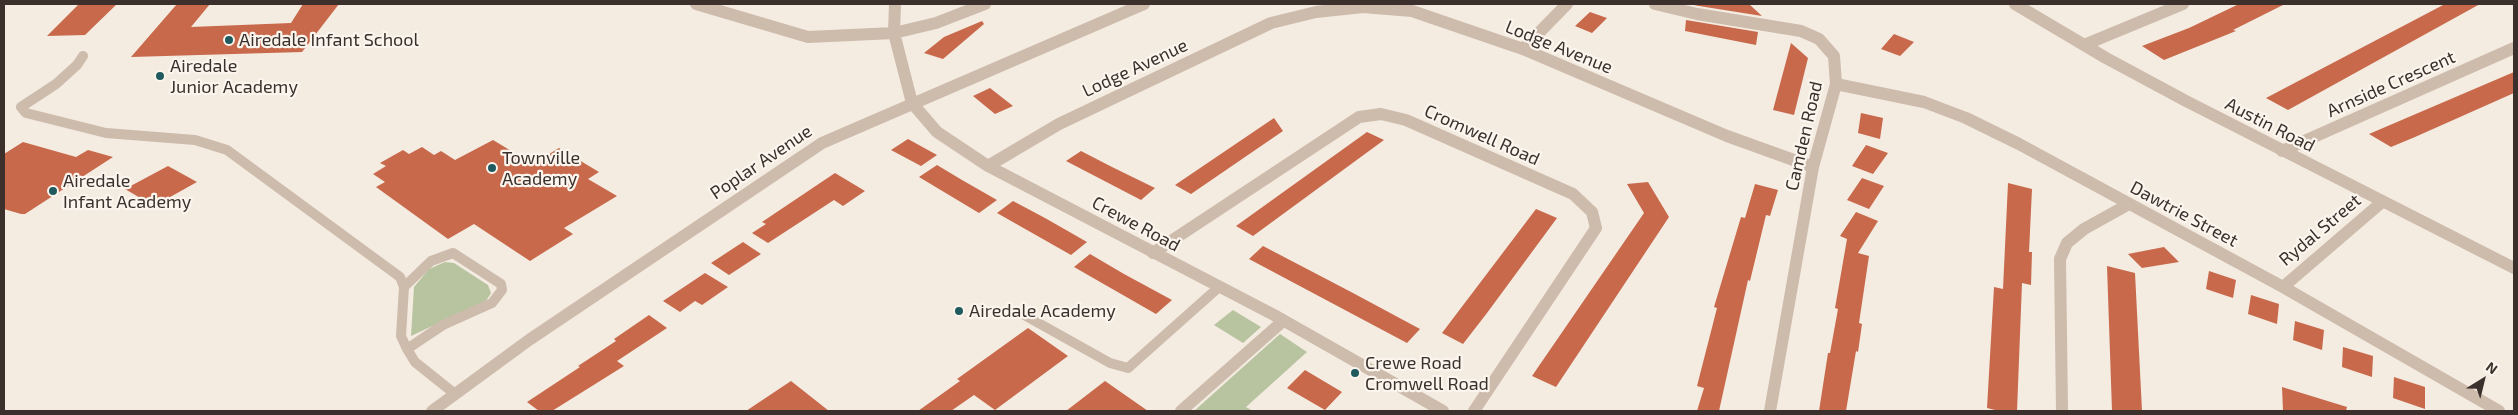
<!DOCTYPE html>
<html>
<head>
<meta charset="utf-8">
<style>
  body { margin:0 }
  #map { position:relative; width:2518px; height:415px; overflow:hidden; background:#f4ebe1; font-family:"Exo 2",sans-serif }
  canvas { display:block }
  .frame { position:absolute; inset:0; border:5px solid #3b302b; pointer-events:none }
  .north { position:absolute; left:2458px; top:355px; width:50px; height:50px; -webkit-text-stroke:4px #fbf5ee; paint-order:stroke; rotate:36deg; font-size:14px; font-weight:700; line-height:20px; text-align:center; color:#3b302b }
  .north::after { content:''; display:block; margin:auto; width:18px; height:22px; background:#3b302b; clip-path:polygon(50% 0,100% 100%,50% 72%,0 100%) }
</style>
</head>
<body>
<div id="map">
<canvas width="2518" height="415"></canvas>
<div class="frame"></div>
<div class="north">N</div>
</div>
<script>
const g = document.querySelector('canvas').getContext('2d');
g.lineJoin = 'round';
function fillPath(path, color) { g.fillStyle = color; g.fill(path, 'evenodd'); }
const shape = rows => new Path2D(rows.map(r => 'M' + r).join(''));
function trace(path, color, width, dash) { g.strokeStyle = color; g.lineWidth = width; g.lineCap = dash ? 'butt' : 'round'; g.setLineDash(dash || []); g.stroke(path); }
function label(font, color, halo, rows, align = 'center') {
  g.font = font + ' "Exo 2",sans-serif'; g.lineWidth = 4.5; g.setLineDash([]); g.textBaseline = 'middle'; g.strokeStyle = halo; g.fillStyle = color; for (const [text, x, y, turn = 0] of rows) {
    g.save(); g.translate(x, y); g.rotate((+turn || 0) * Math.PI / 180); g.textAlign = isNaN(turn) ? turn : align; if (halo) g.strokeText(text, 0, 0); g.fillText(text, 0, 0); g.restore();
  }
}
const green = shape([
  [445,262,454,263,488,285,491,293,486,301,411,336,414,287,429,269],
  [1233,310,1261,327,1243,343,1214,325],
  [1280,334,1307,352,1246,407,1253,411,1194,411]
]);
const building = shape([
  [79,4,117,4,85,35,47,36],
  [177,4,210,4,191,27,291,23,303,4,339,4,302,52,131,57],
  [1689,4,1749,4,1762,16,1699,6],
  [2239,4,2285,4,2233,30,2236,31,2164,60,2142,46,2189,28],
  [2445,4,2480,4,2288,110,2266,98],
  [1590,12,1607,18,1592,33,1575,26],
  [1686,20,1758,32,1756,45,1685,31],
  [982,21,984,24,943,59,924,53,944,37],
  [1894,34,1914,42,1900,56,1881,49],
  [1791,43,1808,58,1794,115,1773,110],
  [2514,72,2514,93,2415,137,2391,147,2369,134],
  [990,88,1013,106,995,114,973,96],
  [1861,113,1883,118,1880,139,1858,133],
  [1274,118,1283,131,1191,194,1175,185],
  [1367,132,1384,140,1253,236,1236,226],
  [908,139,937,155,921,166,891,150],
  [493,140,533,164,559,148,599,172,588,179,617,196,564,228,573,234,530,261,474,224,448,239,376,187,385,182,373,174,386,166,380,163,403,150,409,154,422,147,434,155,441,151,455,160],
  [23,142,76,157,88,150,113,157,25,214,21,214,4,209,4,154],
  [1866,145,1888,153,1873,174,1852,166],
  [1081,151,1112,167,1155,188,1141,200,1066,161],
  [937,165,962,180,997,200,979,213,919,177],
  [168,166,197,182,154,206,125,189],
  [835,173,865,191,843,206,834,200,768,243,752,233,766,224,762,222],
  [1862,178,1884,186,1869,209,1847,200],
  [1648,182,1669,217,1556,387,1532,376,1644,213,1627,184],
  [2008,183,2032,189,2029,252,2032,252,2031,285,2022,283,2017,411,1999,411,1987,408,1994,287,2003,289],
  [1755,184,1778,190,1770,216,1766,215,1750,281,1748,280,1719,411,1697,411,1704,388,1697,386,1717,308,1714,307,1741,217,1745,218],
  [1013,201,1045,218,1087,242,1071,255,997,213],
  [1536,209,1557,218,1487,313,1463,344,1442,333],
  [1856,212,1878,221,1858,253,1869,256,1859,323,1862,324,1858,352,1856,351,1846,411,1819,411,1828,353,1830,353,1838,309,1835,308,1847,239,1840,236],
  [743,242,761,254,729,275,711,263],
  [1263,246,1353,293,1420,329,1407,343,1249,259],
  [2164,247,2179,262,2142,268,2128,254],
  [1090,254,1124,274,1172,300,1156,314,1074,267],
  [2107,266,2135,273,2142,411,2112,411],
  [2209,271,2236,280,2233,298,2206,289],
  [705,273,728,287,702,305,695,301,680,312,663,301],
  [2251,295,2279,304,2277,324,2248,314],
  [649,315,667,328,617,361,624,366,552,411,539,411,527,402,580,367,578,366,616,341,614,339],
  [2295,321,2324,330,2322,350,2293,340],
  [1028,328,1068,356,995,410,974,395,951,411,918,411,960,381,957,379],
  [2343,347,2373,356,2372,377,2342,367],
  [1305,370,1342,392,1325,410,1287,388],
  [2394,377,2425,387,2425,409,2393,398],
  [791,381,829,411,746,411],
  [1105,381,1148,411,1066,411],
  [2282,387,2347,407,2346,411,2283,411]
]);
const service = shape([
  [83,56,77,65,56,84,21,107,26,113,106,133,195,140,227,150,400,277,404,287,401,336,407,349,415,362,455,394],
  [404,287,431,261,453,253,501,284,502,290,492,303,443,325,407,349],
  [1017,311,1110,363,1128,368,1219,287]
]);
const pedestrian = shape([
  [1181,411,1283,321]
]);
const minor = shape([
  [696,4,808,37,894,33,936,23,985,4],
  [895,4,894,33,912,103,937,132,988,166,1274,315,1443,411],
  [1655,4,1697,14,1801,31,1819,39,1834,56,1836,84,1813,167,1770,411],
  [2015,4,2106,58,2186,101,2514,268],
  [2084,45,2183,4],
  [1523,49,1567,4],
  [1836,84,1924,102,1966,118,2019,144,2283,287,2499,411],
  [2282,151,2514,48],
  [988,166,1059,124,1271,23,1316,12,1363,7,1412,11,1523,49,1727,136,1813,167],
  [1153,253,1359,117,1381,114,1406,120,1573,194,1592,212,1596,228,1474,411],
  [2283,287,2382,202],
  [432,411,529,340,822,143,1144,4],
  [2062,411,2060,259,2067,243,2084,229,2129,204]
]);
const markers = [
  [229,40,5,"#1f5a5e"],
  [160,76,5,"#1f5a5e"],
  [492,168,5,"#1f5a5e"],
  [53,191,5,"#1f5a5e"],
  [959,311,5,"#1f5a5e"],
  [1355,373,5,"#1f5a5e"]
];
const poiNames = [
  ["Airedale Infant School",239,40],
  ["Airedale",170,66],
  ["Junior Academy",170,87],
  ["Townville",502,158],
  ["Academy",502,179],
  ["Airedale",63,181],
  ["Infant Academy",63,202],
  ["Airedale Academy",969,311],
  ["Crewe Road",1365,363],
  ["Cromwell Road",1365,384]
];
const streetNames = [
  ["Lodge Avenue",1559,47,22],
  ["Lodge Avenue",1135,68,-25],
  ["Arnside Crescent",2391,84,-24],
  ["Austin Road",2270,125,27],
  ["Cromwell Road",1482,135,24],
  ["Camden Road",1804,136,-77],
  ["Poplar Avenue",761,162,-34],
  ["Dawtrie Street",2184,214,28],
  ["Crewe Road",1136,224,28],
  ["Rydal Street",2320,230,-40]
];
fillPath(green, '#b8c4a0');
fillPath(building, '#c8694b');
trace(service, '#cdbbac', 10);
trace(pedestrian, '#cdbbac', 12);
trace(minor, '#cdbbac', 12);
for (const [x, y, r, color] of markers) { const dot = new Path2D(); dot.arc(x, y, r, 0, 2 * Math.PI); g.fillStyle = color; g.fill(dot); trace(dot, '#fbf5ee', 2); }
label('18px', '#3b302b', '#fbf5ee', poiNames, 'left');
label('18px', '#3b302b', '#fbf5ee', streetNames);
</script>
</body>
</html>
